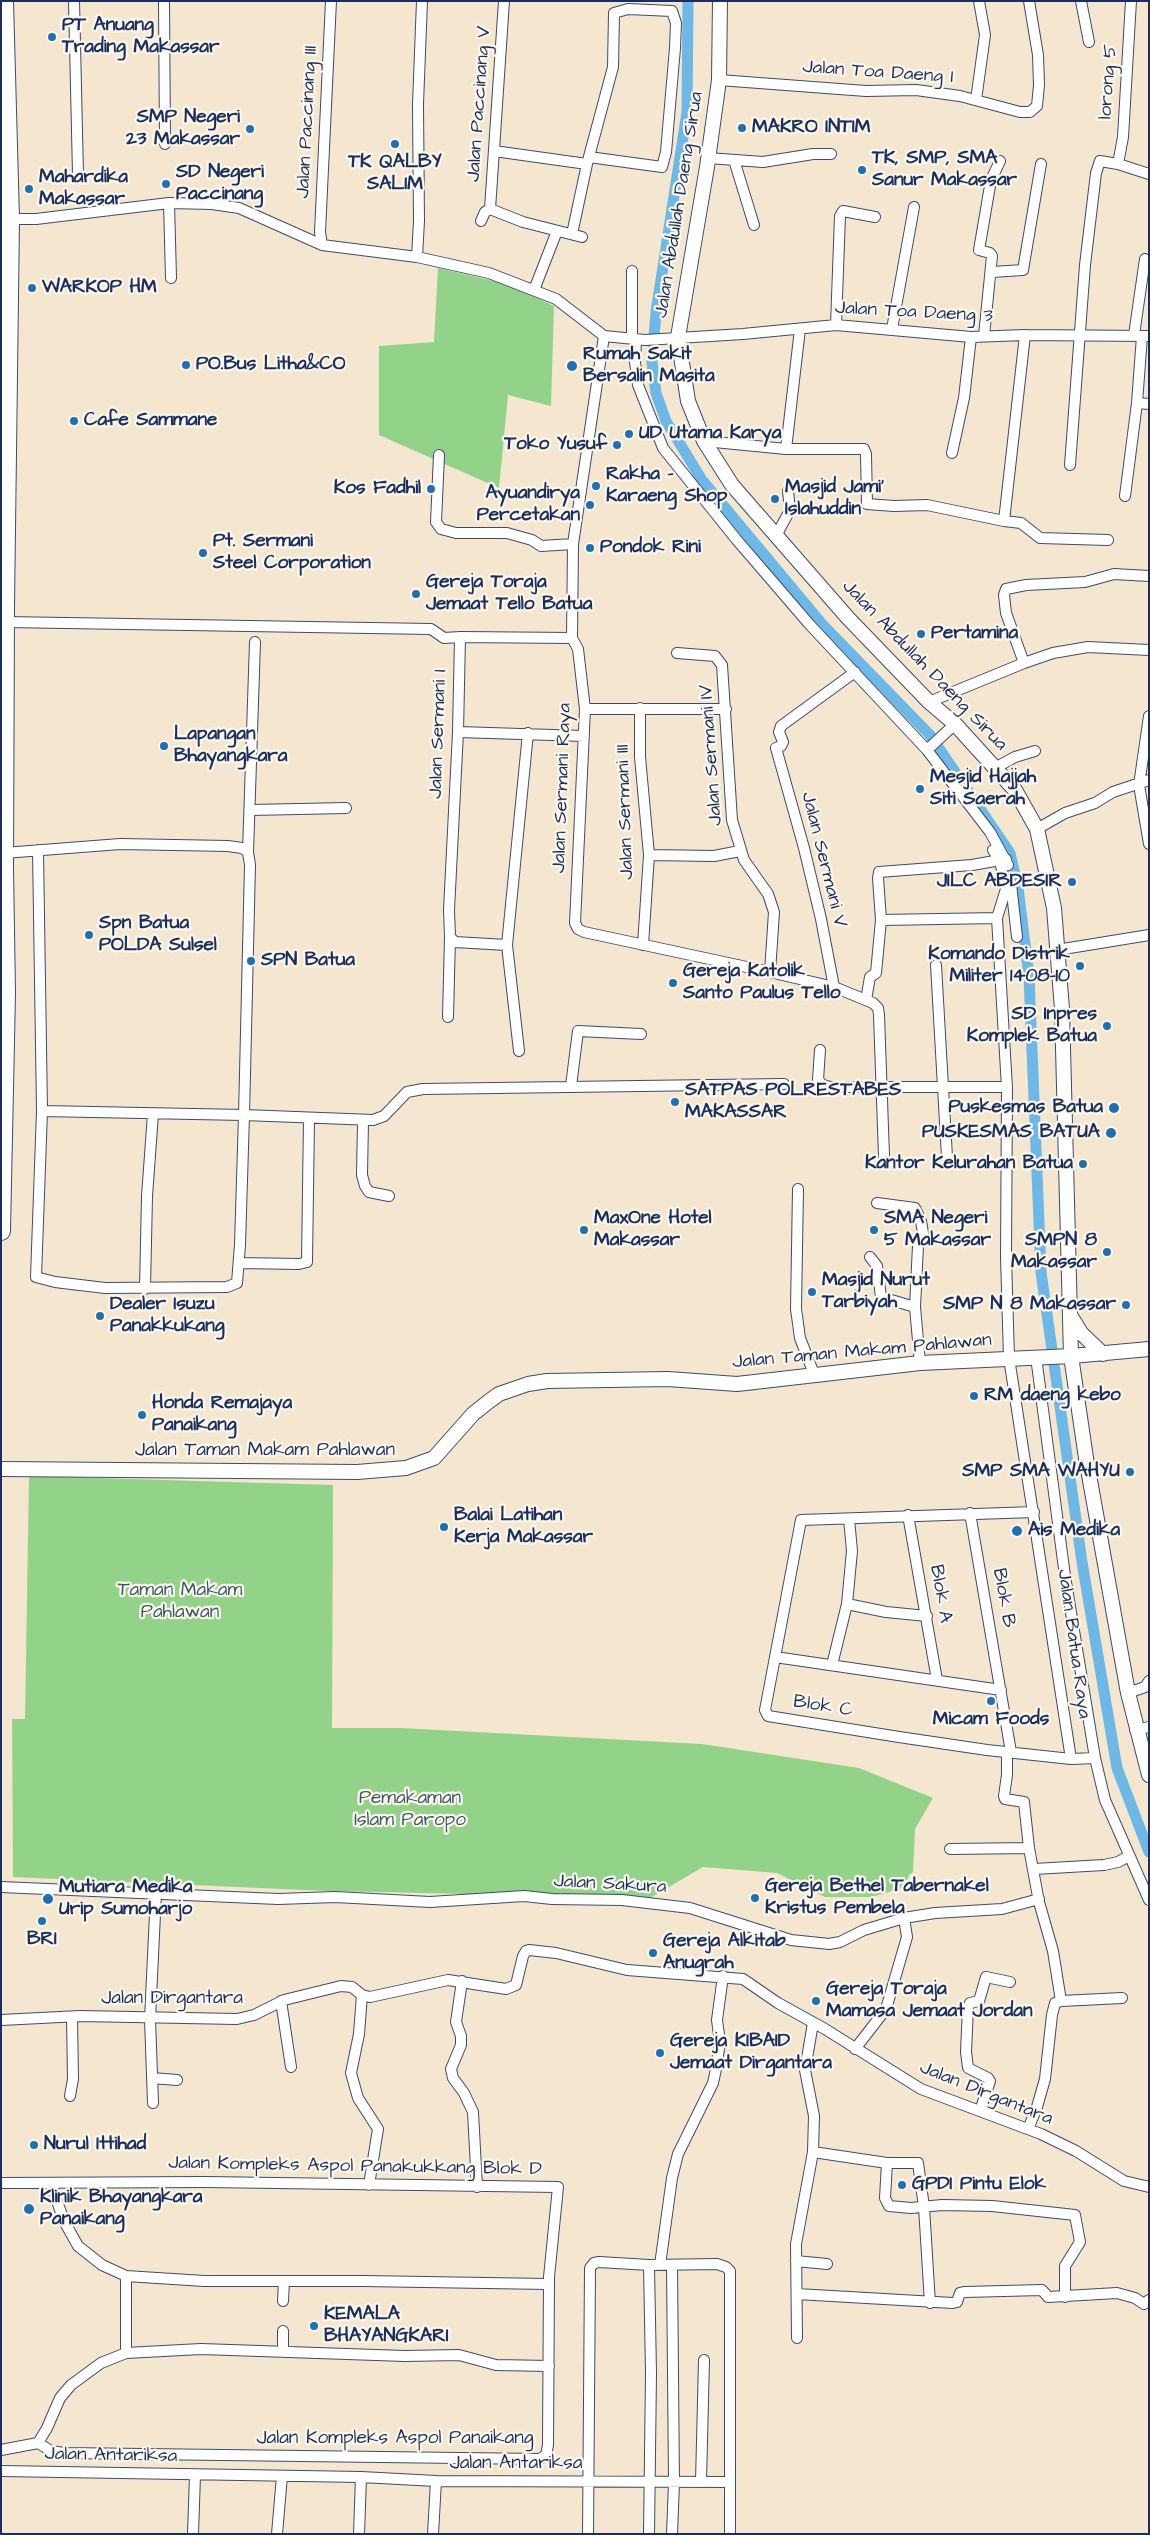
<!DOCTYPE html>
<html>
<head>
<meta charset="utf-8">
<style>
  body { margin:0 }
  #map { position:relative; width:1150px; height:2535px; overflow:hidden; background:#f5e7cf; font-family:"Architects Daughter",sans-serif }
  canvas { display:block }
  .frame { position:absolute; inset:0; border:2px solid #1b2f5e; pointer-events:none }
</style>
</head>
<body>
<div id="map">
<canvas width="1150" height="2535"></canvas>
<div class="frame"></div>
</div>
<script>
const g = document.querySelector('canvas').getContext('2d');
g.lineJoin = 'round';
function fillPath(path, color) { g.fillStyle = color; g.fill(path, 'evenodd'); }
const shape = rows => new Path2D(rows.map(r => 'M' + r).join(''));
function trace(path, color, width, dash) { g.strokeStyle = color; g.lineWidth = width; g.lineCap = dash ? 'butt' : 'round'; g.setLineDash(dash || []); g.stroke(path); }
function label(font, color, halo, rows, align = 'center') {
  g.font = font + ' "Architects Daughter",sans-serif'; g.lineWidth = 4.5; g.setLineDash([]); g.textBaseline = 'middle'; g.strokeStyle = halo; g.fillStyle = color; for (const [text, x, y, turn = 0] of rows) {
    g.save(); g.translate(x, y); g.rotate((+turn || 0) * Math.PI / 180); g.textAlign = isNaN(turn) ? turn : align; if (halo) g.strokeText(text, 0, 0); g.fillText(text, 0, 0); g.restore();
  }
}
const green = shape([
  [438,268,507,284,554,306,551,406,508,395,499,488,379,435,379,346,434,342],
  [29,1476,333,1485,332,1728,401,1728,702,1744,859,1768,933,1798,915,1829,913,1872,909,1875,905,1887,872,1897,825,1897,777,1873,703,1867,650,1898,327,1891,13,1877,12,1719,25,1719]
]);
const canal = shape([
  [688,1,687,112,656,312,652,362,656,393,666,421,702,480,822,624,930,735,1010,853,1018,888,1029,976,1041,1272,1082,1562,1117,1768,1149,1852]
]);
const street = shape([
  [74,1,78,174],
  [164,1,165,144],
  [1081,1,1089,42],
  [719,80,866,91,916,90,960,96,1020,112,1030,112,1037,106,1039,85,1038,55,1029,1],
  [976,100,985,35,979,1],
  [494,151,587,164],
  [708,158,763,162,813,154,831,154],
  [734,160,754,225],
  [1118,164,1123,137,1131,1],
  [169,203,171,278],
  [490,209,504,1],
  [490,209,523,222,582,237],
  [10,219,36,219,169,203,212,204,239,208,322,245,417,257,489,273,556,299,604,336,645,340,743,334,836,325,971,337,1025,335,1149,336],
  [481,221,485,212,490,209],
  [572,234,587,164,613,67,614,13,628,9,672,11,676,23,675,48,666,152,662,167,589,157],
  [322,245,320,232,331,1],
  [417,257,419,221,418,104,422,1],
  [632,271,632,339],
  [992,272,1023,270,1041,164],
  [534,290,557,231],
  [836,325,840,216,843,211,875,217],
  [892,329,914,207],
  [1134,335,1145,259],
  [604,336,573,544,572,638,578,649,585,709,575,923,578,929,584,932,770,972,834,987,873,1003,878,1008,879,1015,884,1156],
  [984,336,992,256,990,253,979,250,991,180,1000,161],
  [636,339,635,362,638,385,663,448,736,539,810,625,927,750,990,832,1008,865],
  [1137,403,1149,404],
  [704,441,786,449,864,449,866,454,867,504,894,506,927,505,1004,521,1025,335],
  [786,449,800,329],
  [952,453,964,398,971,337],
  [439,455,436,522,441,529,456,533,507,533,532,540,541,546,573,544],
  [1070,465,1085,265,1096,173,1100,161,1118,164,1149,174],
  [1125,496,1137,403,1142,336],
  [1004,521,1021,523,1040,538,1108,540],
  [776,536,790,510,788,491],
  [5,622,431,629,444,638,460,637],
  [677,653,715,656,722,665,732,820,744,860,768,894,774,912,770,972],
  [1024,663,1006,613,1004,595,1006,589,1026,585,1085,582,1114,574,1149,576],
  [929,702,1024,663,1053,653,1088,647,1149,650],
  [640,708,640,757,649,855,643,945],
  [585,709,726,709],
  [1149,716,1139,785,1149,844],
  [458,732,584,736],
  [927,750,955,724],
  [995,768,1015,757,1035,751],
  [250,810,346,808],
  [1037,829,1065,813,1095,803,1113,792,1149,780],
  [38,850,42,1111,36,1277,55,1282,105,1288,227,1287,237,1283,240,1245,244,1115,42,1111],
  [993,850,1000,861,1006,889,997,918,1007,1088,1006,1257,1009,1358,1071,1759,1095,1758],
  [248,852,255,642],
  [4,853,120,844,228,846,242,848,248,852,250,865,244,1115,373,1120,384,1116,407,1092,423,1089,784,1084],
  [649,855,714,856,740,851],
  [1011,884,1017,937],
  [881,920,997,918],
  [507,945,528,733],
  [1057,950,1149,935],
  [936,965,947,1157],
  [834,987,821,919,804,848,776,748,781,746,783,742,779,732,781,726,855,672],
  [866,1000,870,977,876,973,881,920,878,878,879,872,972,865,1006,859],
  [448,1017,450,937],
  [820,1050,818,1080,823,1085,831,1087,1007,1087],
  [519,1051,507,945,455,942,450,937,449,910,458,732,460,637,572,638],
  [571,1086,578,1031,641,1034],
  [363,1121,362,1175,365,1186,369,1192,389,1196],
  [798,1189,796,1309,800,1338,814,1374],
  [877,1203,915,1208,921,1221,923,1233,918,1246,915,1307,920,1363],
  [870,1257,877,1266,881,1297,915,1307],
  [240,1263,299,1264,307,1262,309,1119],
  [145,1289,147,1196,153,1114],
  [1036,1357,1065,1576,1095,1758,1105,1800,1149,1900],
  [1034,1512,801,1520,765,1710,768,1716,899,1737,987,1750,1071,1759],
  [970,1513,1011,1752],
  [908,1515,937,1680],
  [847,1604,886,1612,927,1616],
  [775,1657,1001,1690],
  [832,1665,847,1604,852,1551,849,1519],
  [1128,1693,1145,1687,1149,1681],
  [1135,1730,1149,1727],
  [1007,1752,1007,1775,1004,1796,1005,1799,1024,1802,1029,1848,1039,1902,1053,1951,1061,2001,1122,1998],
  [950,1849,1029,1848],
  [1034,1869,1104,1865,1118,1862,1129,1856],
  [1,1887,278,1899,335,1897,430,1902,524,1896,552,1899,622,1900,690,1908,791,1940,829,1944,840,1942,864,1930,904,1918,935,1913,1002,1909,1039,1899],
  [462,1981,456,2022,461,2036,461,2045,451,2069,453,2078,464,2093,473,2112,477,2187],
  [362,1995,359,2034,351,2073,358,2098,378,2129,369,2185],
  [281,2001,291,2067],
  [1,2020,80,2016,237,2019,254,2015,284,2000,341,1986,352,1987,362,1995,370,1997,448,1980,506,1989,516,1985,523,1956,526,1951,529,1950,556,1953,627,1970,743,1979,778,2003,825,2029,921,2089,1041,2134,1076,2151,1124,2181,1149,2187],
  [855,2049,886,2009,907,1937,904,1918],
  [152,2078,177,2080],
  [70,2096,73,2079,72,2017],
  [153,2103,150,2019,156,1893],
  [980,2111,990,2081,988,2078,968,2068,966,2052,968,2007,970,2003,979,2001,986,1977,1010,1982],
  [1028,2129,1037,2107,1045,2079,1052,2015,1055,2003,1061,2001],
  [813,2152,887,2163,918,2163,924,2207,930,2303],
  [887,2163,885,2198,889,2206,911,2208,942,2205,992,2206,1075,2215,1080,2242,1065,2266,1065,2297],
  [1,2183,206,2182,558,2187,549,2277,548,2445,546,2455,540,2459,64,2453,51,2451,38,2443],
  [51,2184,64,2221,78,2246,102,2265,126,2276,204,2281,363,2281,548,2284],
  [796,2261,827,2264],
  [649,2265,651,2373,649,2534],
  [660,2265,672,2178,678,2154,713,2083,716,2069,720,2042,717,2020,723,1976],
  [672,2265,674,2483,672,2534],
  [126,2276,126,2353],
  [797,2294,953,2303,957,2302,960,2293,965,2292,1042,2290,1048,2297,1117,2293,1135,2298,1144,2304,1149,2300],
  [283,2301,284,2281],
  [797,2338,796,2244,813,2152,814,2116,805,2070,813,2023],
  [283,2352,283,2331],
  [1,2450,38,2443,47,2428,60,2398,71,2385,101,2363,126,2353,201,2349,405,2356,459,2355,496,2365,549,2366],
  [1,2471,361,2477,436,2481,730,2482],
  [701,2482,704,2360],
  [193,2534,195,2475],
  [277,2534,282,2476],
  [359,2534,361,2477],
  [433,2534,436,2481],
  [588,2534,590,2268,594,2263,599,2262,649,2265,717,2264,726,2267,730,2271,730,2534]
]);
const secondary = shape([
  [720,1,719,80,707,167,678,337,688,401,704,441,732,485,848,618,929,702,955,724,1004,778,1015,790,1037,829,1054,908,1062,1009,1071,1356,1086,1458,1128,1693,1149,1775],
  [1070,1315,1081,1333,1103,1354],
  [1,1469,357,1472,406,1468,434,1458,473,1414,488,1402,499,1394,528,1384,547,1381,668,1379,737,1384,920,1363,1072,1356,1149,1349]
]);
const highway = shape([
  [1,1231,6,993,4,868,5,607,10,219,4,1]
]);
const markers = [
  [52,37,5,"#1f6fb2"],
  [742,128,5,"#1f6fb2"],
  [250,129,5,"#1f6fb2"],
  [395,144,5,"#1f6fb2"],
  [862,170,5,"#1f6fb2"],
  [166,184,5,"#1f6fb2"],
  [29,189,5,"#1f6fb2"],
  [32,288,5,"#1f6fb2"],
  [186,365,5,"#1f6fb2"],
  [572,366,6,"#1f6fb2"],
  [74,421,5,"#1f6fb2"],
  [629,434,5,"#1f6fb2"],
  [617,445,5,"#1f6fb2"],
  [596,486,5,"#1f6fb2"],
  [431,489,5,"#1f6fb2"],
  [775,499,5,"#1f6fb2"],
  [590,505,5,"#1f6fb2"],
  [590,548,5,"#1f6fb2"],
  [203,553,5,"#1f6fb2"],
  [416,594,5,"#1f6fb2"],
  [921,634,5,"#1f6fb2"],
  [164,746,5,"#1f6fb2"],
  [920,789,5,"#1f6fb2"],
  [1072,882,5,"#1f6fb2"],
  [89,935,5,"#1f6fb2"],
  [251,961,5,"#1f6fb2"],
  [1080,966,5,"#1f6fb2"],
  [673,983,5,"#1f6fb2"],
  [1107,1026,5,"#1f6fb2"],
  [675,1102,5,"#1f6fb2"],
  [1114,1108,6,"#1f6fb2"],
  [1111,1133,6,"#1f6fb2"],
  [1083,1164,5,"#1f6fb2"],
  [584,1230,5,"#1f6fb2"],
  [874,1230,5,"#1f6fb2"],
  [1107,1252,5,"#1f6fb2"],
  [812,1292,5,"#1f6fb2"],
  [1126,1305,5,"#1f6fb2"],
  [100,1316,5,"#1f6fb2"],
  [974,1396,5,"#1f6fb2"],
  [142,1415,5,"#1f6fb2"],
  [1130,1472,5,"#1f6fb2"],
  [444,1527,5,"#1f6fb2"],
  [1017,1531,6,"#1f6fb2"],
  [991,1701,5,"#1f6fb2"],
  [755,1898,5,"#1f6fb2"],
  [48,1899,6,"#1f6fb2"],
  [42,1921,5,"#1f6fb2"],
  [653,1953,5,"#1f6fb2"],
  [816,2001,5,"#1f6fb2"],
  [660,2053,5,"#1f6fb2"],
  [34,2145,5,"#1f6fb2"],
  [902,2185,5,"#1f6fb2"],
  [29,2209,6,"#1f6fb2"],
  [314,2326,5,"#1f6fb2"]
];
const poiNames = [
  ["PT Anuang",62,26],
  ["Trading Makassar",62,48],
  ["SMP Negeri",240,118,"right"],
  ["23 Makassar",240,140,"right"],
  ["MAKRO INTIM",752,128],
  ["TK, SMP, SMA",872,159],
  ["Sanur Makassar",872,181],
  ["TK QALBY",395,163,"center"],
  ["SALIM",395,185,"center"],
  ["SD Negeri",176,173],
  ["Paccinang",176,195],
  ["Mahardika",39,178],
  ["Makassar",39,200],
  ["WARKOP HM",42,288],
  ["Rumah Sakit",583,355],
  ["Bersalin Masita",583,377],
  ["PO.Bus Litha&CO",196,365],
  ["Cafe Sammane",84,421],
  ["UD Utama Karya",639,434],
  ["Toko Yusuf",607,445,"right"],
  ["Rakha -",606,475],
  ["Karaeng Shop",606,497],
  ["Masjid Jami'",785,488],
  ["Islahuddin",785,510],
  ["Kos Fadhil",421,489,"right"],
  ["Ayuandirya",580,494,"right"],
  ["Percetakan",580,516,"right"],
  ["Pt. Sermani",213,542],
  ["Steel Corporation",213,564],
  ["Pondok Rini",600,548],
  ["Gereja Toraja",426,583],
  ["Jemaat Tello Batua",426,605],
  ["Pertamina",931,634],
  ["Lapangan",174,735],
  ["Bhayangkara",174,757],
  ["Mesjid Hajjah",930,778],
  ["Siti Saerah",930,800],
  ["JILC ABDESIR",1062,882,"right"],
  ["Spn Batua",99,924],
  ["POLDA Sulsel",99,946],
  ["Komando Distrik",1070,955,"right"],
  ["Militer 1408-10",1070,977,"right"],
  ["SPN Batua",261,961],
  ["Gereja Katolik",683,972],
  ["Santo Paulus Tello",683,994],
  ["SD Inpres",1097,1015,"right"],
  ["Komplek Batua",1097,1037,"right"],
  ["SATPAS POLRESTABES",685,1091],
  ["MAKASSAR",685,1113],
  ["Puskesmas Batua",1103,1108,"right"],
  ["PUSKESMAS BATUA",1100,1133,"right"],
  ["Kantor Kelurahan Batua",1073,1164,"right"],
  ["MaxOne Hotel",594,1219],
  ["Makassar",594,1241],
  ["SMA Negeri",884,1219],
  ["5 Makassar",884,1241],
  ["SMPN 8",1097,1241,"right"],
  ["Makassar",1097,1263,"right"],
  ["Masjid Nurut",822,1281],
  ["Tarbiyah",822,1303],
  ["Dealer Isuzu",110,1305],
  ["Panakkukang",110,1327],
  ["SMP N 8 Makassar",1116,1305,"right"],
  ["RM daeng kebo",984,1396],
  ["Honda Remajaya",152,1404],
  ["Panaikang",152,1426],
  ["SMP SMA WAHYU",1120,1472,"right"],
  ["Balai Latihan",454,1516],
  ["Kerja Makassar",454,1538],
  ["Ais Medika",1028,1531],
  ["Micam Foods",991,1720,"center"],
  ["Gereja Bethel Tabernakel",765,1887],
  ["Kristus Pembela",765,1909],
  ["Mutiara Medika",59,1888],
  ["Urip Sumoharjo",59,1910],
  ["BRI",42,1940,"center"],
  ["Gereja Alkitab",663,1942],
  ["Anugrah",663,1964],
  ["Gereja Toraja",826,1990],
  ["Mamasa Jemaat Jordan",826,2012],
  ["Gereja KIBAID",670,2042],
  ["Jemaat Dirgantara",670,2064],
  ["Nurul Ittihad",44,2145],
  ["GPDI Pintu Elok",912,2185],
  ["Klinik Bhayangkara",40,2198],
  ["Panaikang",40,2220],
  ["KEMALA",324,2315],
  ["BHAYANGKARI",324,2337]
];
const streetNames = [
  ["Jalan Toa Daeng I",878,73,4],
  ["lorong 5",1109,82,-86],
  ["Jalan Paccinang V",480,104,-86],
  ["Jalan Paccinang III",308,122,-87],
  ["Jalan Abdullah Daeng Sirua",680,205,-81],
  ["Jalan Toa Daeng 3",914,313,3],
  ["Jalan Abdullah Daeng Sirua",924,666,46],
  ["Jalan Sermani I",439,734,-88],
  ["Jalan Sermani IV",712,755,-94],
  ["Jalan Sermani Raya",563,788,-88],
  ["Jalan Sermani III",626,812,-92],
  ["Jalan Sermani V",823,860,76],
  ["Jalan Taman Makam Pahlawan",862,1352,-5],
  ["Jalan Taman Makam Pahlawan",265,1451],
  ["Blok A",940,1594,80],
  ["Blok B",1003,1598,80],
  ["Jalan Batua Raya",1073,1644,82],
  ["Blok C",823,1707,9],
  ["Jalan Sakura",610,1885,3],
  ["Jalan Dirgantara",172,1999],
  ["Jalan Dirgantara",986,2094,22],
  ["Jalan Kompleks Aspol Panakukkang Blok D",355,2167,1],
  ["Jalan Kompleks Aspol Panaikang",395,2439],
  ["Jalan Antariksa",111,2456,1],
  ["Jalan Antariksa",516,2464]
];
const parkNames = [
  ["Taman Makam",180,1591],
  ["Pahlawan",180,1613],
  ["Pemakaman",410,1799],
  ["Islam Paropo",410,1821]
];
fillPath(green, '#93d389');
trace(canal, '#6eb8e7', 11);
trace(street, '#3c4b6f', 12);
trace(secondary, '#3c4b6f', 16);
trace(highway, '#3c4b6f', 20);
trace(street, '#fff', 10);
trace(secondary, '#fff', 14);
trace(highway, '#fff', 18);
for (const [x, y, r, color] of markers) { const dot = new Path2D(); dot.arc(x, y, r, 0, 2 * Math.PI); g.fillStyle = color; g.fill(dot); trace(dot, '#fbf7ec', 2); }
label('bold 19px', '#1b2f5e', '#fbf7ec', poiNames, 'left');
label('19px', '#1b2f5e', '#fbf7ec', streetNames);
label('19px', '#395869', '#fbf7ec', parkNames);
</script>
</body>
</html>
